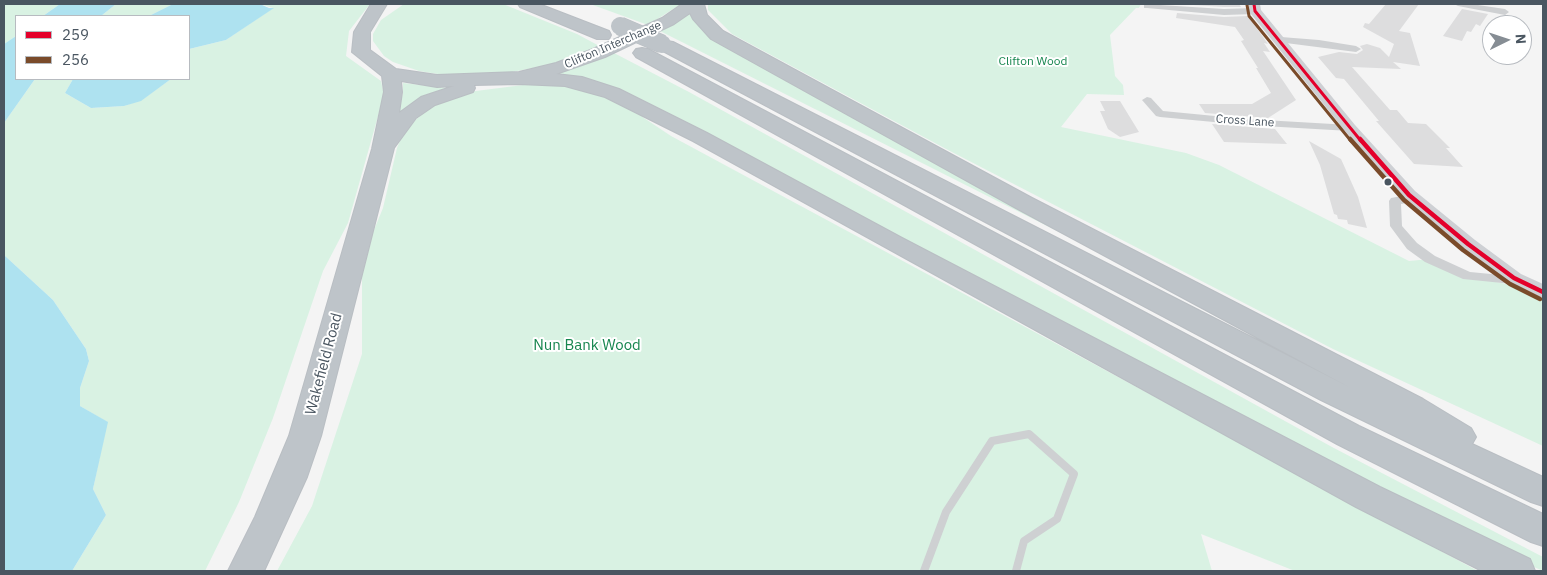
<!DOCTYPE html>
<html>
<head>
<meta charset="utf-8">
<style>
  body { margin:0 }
  #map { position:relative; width:1547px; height:575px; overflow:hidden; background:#f4f4f4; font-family:"IBM Plex Sans",sans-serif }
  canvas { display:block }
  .frame { position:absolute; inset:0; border:5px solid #4a5661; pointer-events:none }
  .legend { position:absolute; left:15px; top:15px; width:175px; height:65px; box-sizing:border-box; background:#fff; border:1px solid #b7bbc0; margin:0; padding:6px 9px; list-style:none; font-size:15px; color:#4a5661 }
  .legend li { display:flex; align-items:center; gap:10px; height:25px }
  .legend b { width:25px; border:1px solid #b7bbc0 }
  .north { position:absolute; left:1482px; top:15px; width:50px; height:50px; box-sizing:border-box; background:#fff; border:1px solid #b7bbc0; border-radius:50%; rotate:86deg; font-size:14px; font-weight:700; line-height:20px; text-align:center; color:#4a5661 }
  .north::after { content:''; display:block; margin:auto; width:18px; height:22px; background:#868d94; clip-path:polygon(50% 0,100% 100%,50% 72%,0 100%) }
</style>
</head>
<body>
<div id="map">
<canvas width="1547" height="575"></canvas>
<div class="frame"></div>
<ul class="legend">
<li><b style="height:6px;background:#e4002b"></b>259</li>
<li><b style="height:6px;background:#7a4b2a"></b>256</li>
</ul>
<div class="north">N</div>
</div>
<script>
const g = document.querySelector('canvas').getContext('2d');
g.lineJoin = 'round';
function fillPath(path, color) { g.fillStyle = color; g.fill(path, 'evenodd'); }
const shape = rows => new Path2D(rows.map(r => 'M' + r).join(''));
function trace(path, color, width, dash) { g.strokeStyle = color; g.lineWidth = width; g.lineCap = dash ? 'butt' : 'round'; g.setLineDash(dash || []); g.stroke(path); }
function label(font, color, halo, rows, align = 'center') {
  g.font = font + ' "IBM Plex Sans",sans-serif'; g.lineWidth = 4; g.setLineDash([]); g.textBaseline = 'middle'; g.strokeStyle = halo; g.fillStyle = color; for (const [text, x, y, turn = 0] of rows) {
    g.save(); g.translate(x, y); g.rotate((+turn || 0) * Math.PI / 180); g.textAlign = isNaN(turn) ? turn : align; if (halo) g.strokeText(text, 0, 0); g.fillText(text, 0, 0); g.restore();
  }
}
const green = shape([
  [4,4,60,4,43,16,16,16,16,36,4,44],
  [116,4,173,4,149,16,101,16],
  [260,4,370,4,349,31,346,56,381,81,384,95,348,223,323,271,273,418,239,502,205,571,72,571,106,515,93,489,107,422,80,406,80,388,89,361,86,349,53,300,4,255,4,123,35,79,73,79,65,93,91,108,124,106,143,99,171,79,189,79,189,49,226,40,273,8],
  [404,4,503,4,577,34,603,48,569,61,507,73,444,75,419,71,393,62,384,56,373,41,373,34,381,20],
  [590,4,681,4,648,25],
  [708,4,1141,4,1139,8,1136,8,1110,35,1115,76,1123,85,1124,95,1087,94,1061,127,1186,153,1219,165,1409,261,1430,259,1468,276,1525,288,1543,297,1543,446,1333,349,948,150,732,34,708,10],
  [691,12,693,17,1190,298,658,30],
  [614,53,689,92,1332,447,1543,557,1543,571,1492,548,1371,487,706,134,552,75],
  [403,83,449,88,419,100,398,113,403,93],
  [563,84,606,95,637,111,644,118,671,136,1478,571,1295,571,1201,534,1212,571,277,571,312,506,362,354,362,259,383,208,397,148,401,138,407,128,423,113,441,102,468,92,523,85]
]);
const water = shape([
  [60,4,116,4,101,16,43,16],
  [173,4,260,4,269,8,274,8,226,40,189,49,189,16,149,16],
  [16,36,16,79,35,79,4,123,4,44],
  [73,79,171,79,141,101,124,106,91,108,65,93],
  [4,255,53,300,86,349,89,361,80,388,80,406,108,422,93,489,106,515,72,571,4,571]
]);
const building = shape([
  [1178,4,1239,4,1241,7,1224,7],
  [1386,4,1419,4,1399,31,1410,33,1420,66,1393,62,1401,69,1352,67,1390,110,1397,110,1408,123,1426,124,1450,148,1446,148,1463,167,1414,164,1376,121,1379,121,1344,79,1336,78,1318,57,1339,52,1357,54,1363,50,1360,46,1367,44,1380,48,1389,57,1394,44,1363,27,1365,23,1369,24],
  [1462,9,1488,14,1480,26,1476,24,1471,32,1467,31,1462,41,1443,36],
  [1177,13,1224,17,1248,16,1268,44,1264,43,1270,52,1263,51,1296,100,1268,118,1205,113,1199,104,1252,104,1271,93,1256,68,1258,68,1241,41,1244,40,1235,27,1176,18],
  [1100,101,1120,101,1139,132,1120,137,1108,129,1100,111,1105,111],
  [1212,124,1275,129,1287,144,1224,142],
  [1309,141,1341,159,1358,197,1367,228,1348,224,1347,220,1338,219,1337,215,1334,214,1320,165]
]);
const lane = shape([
  [924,571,946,512,992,441,1029,434,1074,474,1057,519,1024,541,1016,571]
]);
const street = shape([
  [1144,4,1224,9,1255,8,1259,11,1255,14,1224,15,1147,8,1144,8,1144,4],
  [1454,4,1471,4,1505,9,1509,12,1505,15,1458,6,1454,4],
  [1281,37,1319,40,1356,46,1361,49,1356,52,1278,42,1277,40,1281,37],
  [1147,97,1151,98,1163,111,1246,119,1350,125,1355,128,1350,131,1246,125,1160,117,1156,116,1142,100,1147,97],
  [1413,194,1417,195,1419,198,1417,201,1401,204,1402,226,1417,243,1435,256,1470,272,1522,277,1527,278,1529,281,1527,284,1522,285,1463,279,1425,262,1407,249,1390,226,1389,201,1391,198,1413,194]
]);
const secondary = shape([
  [1248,4,1260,4,1261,10,1355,125,1415,191,1475,240,1521,274,1543,284,1543,298,1507,282,1461,248,1403,199,1345,131,1251,14,1248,4]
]);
const highway = shape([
  [371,4,387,4,370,32,370,50,396,69,437,75,519,72,556,63,593,49,662,18,682,4,704,4,707,15,723,31,1032,198,1423,399,1471,428,1476,437,1472,444,1543,477,1543,506,1531,502,1321,400,661,50,658,46,661,42,667,41,673,42,1349,387,1016,208,711,39,693,19,690,13,674,24,605,57,556,74,582,77,619,89,707,133,902,238,1380,487,1530,559,1535,571,1482,571,1356,507,693,141,605,97,565,86,519,84,474,85,475,88,473,92,435,105,416,118,394,148,321,436,307,477,264,571,228,571,255,517,289,436,372,149,384,92,382,76,352,52,354,32,371,4],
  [401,81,437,87,454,86,421,97,399,113,402,92,401,81],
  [518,4,539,4,609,31,611,35,609,39,597,39,520,7,518,4],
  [642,48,648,49,1359,426,1543,514,1543,546,1531,542,1337,444,636,57,633,53,636,49,642,48]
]);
const highwayBridge = shape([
  [620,26,662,44]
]);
const bus1Far1 = shape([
  [1254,4,1255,11,1361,141]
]);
const bus1 = shape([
  [1360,139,1409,195,1468,244,1514,278,1543,292]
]);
const bus2Far1 = shape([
  [1247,5,1249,16,1351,141]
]);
const bus2 = shape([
  [1350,139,1404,200,1463,250,1510,284,1540,299]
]);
const markers = [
  [1388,182,4.5,"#4a5661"]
];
const farStreetnames = [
  ["Clifton Interchange",613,45,-23],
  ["Cross Lane",1245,121,4]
];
const farParknames = [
  ["Clifton Wood",1033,62]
];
const parkNames = [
  ["Nun Bank Wood",587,346]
];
const streetNames = [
  ["Wakefield Road",324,364,-75]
];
fillPath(green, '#d9f2e3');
fillPath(water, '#aee2f0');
fillPath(building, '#ddddde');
trace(highway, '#b9bec3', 2);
trace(lane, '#ced0d2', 8);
fillPath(street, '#ced0d2');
fillPath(secondary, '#ced0d4');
fillPath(highway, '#bec4c9');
trace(highwayBridge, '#b9bec3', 19, []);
trace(highwayBridge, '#bec4c9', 18);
trace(bus1Far1, '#e4002b', 3);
trace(bus1, '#e4002b', 4.5);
trace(bus2Far1, '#7a4b2a', 3);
trace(bus2, '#7a4b2a', 4.5);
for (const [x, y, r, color] of markers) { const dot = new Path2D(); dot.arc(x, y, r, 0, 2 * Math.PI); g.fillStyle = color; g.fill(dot); trace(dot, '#fff', 2); }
label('12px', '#4a5661', '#fff', farStreetnames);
label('12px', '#17864f', '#fff', farParknames);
label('15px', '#17864f', '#fff', parkNames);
label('15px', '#4a5661', '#fff', streetNames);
</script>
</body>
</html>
